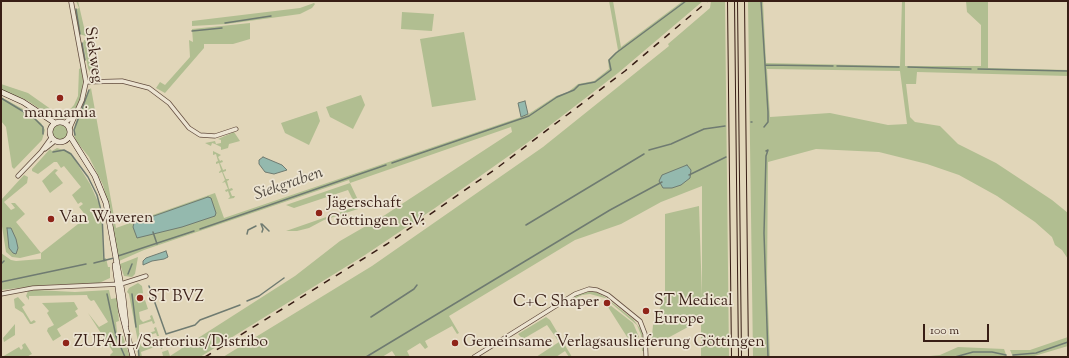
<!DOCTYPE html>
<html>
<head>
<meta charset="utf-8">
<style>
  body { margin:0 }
  #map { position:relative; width:1069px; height:358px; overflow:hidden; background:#e1d6b9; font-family:"Sorts Mill Goudy",serif }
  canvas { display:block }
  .frame { position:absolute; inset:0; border:2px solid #381e15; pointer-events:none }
  .scale { position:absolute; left:923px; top:324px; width:66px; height:18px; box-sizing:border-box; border:2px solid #381e15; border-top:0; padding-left:5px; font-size:12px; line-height:14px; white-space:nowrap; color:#381e15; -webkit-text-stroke:3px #ece4d2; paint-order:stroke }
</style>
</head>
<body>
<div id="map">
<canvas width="1069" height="358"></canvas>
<div class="frame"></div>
<div class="scale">100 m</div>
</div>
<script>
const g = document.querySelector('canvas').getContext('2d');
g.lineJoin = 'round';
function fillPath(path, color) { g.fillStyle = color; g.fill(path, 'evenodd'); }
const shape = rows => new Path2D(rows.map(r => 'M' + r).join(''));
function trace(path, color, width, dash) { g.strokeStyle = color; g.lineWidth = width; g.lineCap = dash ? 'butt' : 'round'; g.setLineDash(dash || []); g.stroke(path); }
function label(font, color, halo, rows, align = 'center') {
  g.font = font + ' "Sorts Mill Goudy",serif'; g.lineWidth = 3.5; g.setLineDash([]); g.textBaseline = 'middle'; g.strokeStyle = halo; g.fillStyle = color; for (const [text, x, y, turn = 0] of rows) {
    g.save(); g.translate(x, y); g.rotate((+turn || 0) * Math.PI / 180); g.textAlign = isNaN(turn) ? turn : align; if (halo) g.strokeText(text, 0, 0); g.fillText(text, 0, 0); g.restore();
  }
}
const green = shape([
  [76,1,78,1,86,36,79,34,75,10,79,8],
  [609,1,613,1,621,47,683,1,703,1,618,73,527,143,435,208,365,255,200,357,159,357,163,356,162,352,168,350,170,356,295,276,340,241,385,215,512,132,511,127,350,183,358,200,358,209,324,220,309,228,297,231,286,231,358,206,356,201,354,202,348,190,294,208,286,205,350,183,349,180,144,250,119,261,110,213,103,185,89,157,76,141,74,135,75,124,90,89,91,88,116,228,215,193,224,218,527,115,556,96,568,92,578,84,594,81,609,69,608,60,618,50],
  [711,1,725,1,729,357,701,357,701,320,651,347,653,325,665,296,665,214,699,206,702,297,702,186,661,202,621,224,575,240,449,316,459,333,457,334,452,326,425,341,428,347,425,349,420,343,407,351,410,357,396,357,392,351,382,357,223,357,372,266,543,147,669,46,668,44,710,8],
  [748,1,763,1,766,63,900,66,902,1,905,1,905,66,981,66,981,25,967,12,966,1,988,1,988,68,1068,70,1068,76,917,72,916,84,906,84,910,117,915,122,940,126,958,144,996,163,1052,200,1068,213,1068,259,1062,250,1055,245,1052,237,1035,222,997,196,959,175,927,164,879,152,816,149,768,162,767,283,770,357,753,357],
  [767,69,900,71,907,124,888,125,830,113,770,117],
  [314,3,315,4,312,8,300,14,227,24,192,26,192,21,300,8],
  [402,12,434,14,432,31,401,29],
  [250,23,250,39,233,44,204,44,204,48,165,93,156,88,160,82,165,85,190,57,189,40,193,42,192,29],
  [464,32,476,100,432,107,420,39],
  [84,40,87,40,95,79,91,75,88,68,83,43],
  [81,68,83,80,82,95,76,107,65,119,53,118,28,101,1,90,1,84,28,93,62,117,64,116,74,105,78,96,79,69],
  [361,95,365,105,353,129,330,117,326,107],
  [1,97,23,109,41,123,45,130,42,140,14,169,12,167,6,127,1,121],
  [317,111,320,121,309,145,285,133,281,123],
  '52 133a8 8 0 1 1 16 0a8 8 0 1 1-16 0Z',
  [234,132,240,141,229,144,228,148,221,150,221,147,215,144,212,143,211,146,205,143,215,141,216,144,221,143,221,140,218,139],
  [57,148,70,152,90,184,99,204,102,221,103,259,106,258,108,267,110,267,110,278,99,283,45,285,1,290,1,253,11,260,16,261,41,259,41,253,20,258,12,257,6,252,1,220,1,200,24,175,28,177,27,183,4,202,11,210,15,208,11,203,15,203,25,214,16,222,41,253,87,217,79,207,83,204,81,202,78,204,72,195,81,187,64,166,61,168,57,162,54,162,38,174,32,171,32,169,50,149,52,151],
  [213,151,221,155,218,157,220,161,222,160,223,162,220,163,223,170,226,169,226,171,223,172,226,179,229,179,229,180,227,181,229,189,232,188,233,190,230,191,232,196,235,196,234,198,228,199,230,197,228,191,226,192,225,190,228,189,225,182,222,183,225,180,222,172,219,173,219,172,221,170,219,163,216,164,216,162,218,161,216,154,213,155],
  [55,169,58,170,55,173,63,183,50,193,42,181],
  [138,257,135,274,132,277,124,276,120,264],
  [138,283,142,286,143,293,136,296,138,303,145,300,148,309,139,312,140,319,143,322,151,319,150,316,152,315,155,323,153,324,152,321,139,325,139,333,142,335,155,331,154,328,156,327,159,336,157,336,156,333,140,338,141,346,145,348,159,343,158,340,160,339,163,348,161,349,160,345,141,352,142,357,138,357,137,343,138,342,129,294,127,292,129,288],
  [36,290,75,292,109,290,111,299,117,298,119,321,116,322,117,332,118,334,122,334,130,357,111,357,110,355,113,352,88,313,99,327,108,322,94,300,91,301,88,298,87,295,29,296,29,300,26,296,28,291],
  [587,292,596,292,605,297,633,319,642,331,644,351,642,351,641,335,637,325,605,298,590,294,582,295,572,300,577,295],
  [18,297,25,305,22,307,31,322,34,320,36,322,32,324,30,324,23,313,15,308,14,299],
  [74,302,78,309,75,311,78,316,57,329,61,336,53,341,47,331,48,328,54,325,47,313,49,311,42,303],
  [610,305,633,323,639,337,629,340,608,307],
  [546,317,550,320,572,357,569,357,565,351,556,357,536,357,559,342,547,325,523,339,518,334],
  [15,324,15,335,4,342,3,338],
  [1068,337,1068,346,1031,357,1013,357,1010,350,1030,350],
  [25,343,32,354,30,355,27,357,2,357,19,347,21,350,23,348,22,345],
  [958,347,1004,349,1007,357,920,357,940,355]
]);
const water = shape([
  [525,101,528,114,521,117,518,103,525,101],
  [263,157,282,165,287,170,274,174,265,172,259,164,259,160,263,157],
  [687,165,691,170,690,178,681,185,672,188,663,188,659,181,662,175,687,165],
  [208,197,211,198,216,213,215,216,182,227,137,238,133,227,134,223,208,197],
  [7,228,11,228,16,239,18,248,16,254,13,253,9,248,7,228],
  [166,251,168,257,164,259,152,261,143,265,143,261,146,258,166,251]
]);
const stream = shape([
  [761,1,768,112,768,122,764,127],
  [76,9,80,34],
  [225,23,271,16],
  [192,31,222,28],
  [82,43,85,60],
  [765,65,833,66],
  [837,66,899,67],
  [908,67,971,69],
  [978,69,1068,71],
  [1,98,34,118,43,127,43,134],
  [751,122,752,122],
  [75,135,74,130,89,90],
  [649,150,671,144,704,129,725,126],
  [766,151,768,150,766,156,764,233,768,357],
  [53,152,64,150,71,154,88,177,97,195,102,214,104,261],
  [392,163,529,116,557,97,574,90,579,85,595,82,611,70,609,60,616,53,686,1],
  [689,175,726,157],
  [261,224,263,229,262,232],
  [262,224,269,231],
  [526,225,644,154],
  [200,229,386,165],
  [153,232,157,244],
  [247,234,248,230,256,226],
  [118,256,194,231],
  [94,263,114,258],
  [1,264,4,261],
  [128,274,132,264],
  [1,282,86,264],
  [149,286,166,334,195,325,200,320,240,305],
  [107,294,116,336,125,357],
  [132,294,136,327],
  [247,301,259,296,284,278],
  [371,317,414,289,417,285],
  [138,344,139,357],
  [1013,355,1036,353,1068,342],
  [366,357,610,210,662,182],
  [955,357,973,352,992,352,1006,355]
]);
const minor = shape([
  [86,82,122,81,149,88,169,103,189,128,200,135,215,136,236,129],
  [45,149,55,141],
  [18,176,41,152,51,138],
  [1,294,33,288,121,284,146,276],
  [474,357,575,294,589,289,597,290,608,295,640,321,645,334,646,357]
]);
const tertiary = shape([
  [65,123,76,113],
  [70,127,82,100,86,82,71,1]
]);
const secondary = shape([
  [1,92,23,102,55,123],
  '50 132a10 10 0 1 1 20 0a10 10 0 1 1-20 0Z',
  [70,136,95,176,106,203,123,297,126,325],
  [115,265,121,310,133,357]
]);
const motorway = shape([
  [731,1,735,357],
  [741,1,745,357]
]);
const rail = shape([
  [205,357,387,244,497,168,625,71,708,1]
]);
const markers = [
  [60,98,4,"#8f2418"],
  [319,213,4,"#8f2418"],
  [51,219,4,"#8f2418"],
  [140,298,4,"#8f2418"],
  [607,303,4,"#8f2418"],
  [646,311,4,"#8f2418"],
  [66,343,4,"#8f2418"],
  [455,343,4,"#8f2418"]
];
const streetNames = [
  ["Siekweg",92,55,82]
];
const poiNames = [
  ["mannamia",60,114,"center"],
  ["Jägerschaft",327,204],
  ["Göttingen e.V.",327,222],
  ["Van Waveren",59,219],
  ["ST BVZ",148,298],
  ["ST Medical",654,302],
  ["Europe",654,320],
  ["C+C Shaper",599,303,"right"],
  ["ZUFALL/Sartorius/Distribo",74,343],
  ["Gemeinsame Verlagsauslieferung Göttingen",463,343]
];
const waterNames = [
  ["Siekgraben",289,185,-19]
];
fillPath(green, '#b1be91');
fillPath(water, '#94b9ae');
trace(water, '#6f7b71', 1);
trace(stream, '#6f7b71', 1.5);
trace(minor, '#624c3e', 5);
trace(tertiary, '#624c3e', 5.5);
trace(secondary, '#381e15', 6);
trace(motorway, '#381e15', 8);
trace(minor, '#ece4d2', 3.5);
trace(tertiary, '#ece4d2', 4);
trace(secondary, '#ece4d2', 5);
trace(motorway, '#e1d6b9', 6);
trace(rail, '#381e15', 1.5, [7, 7]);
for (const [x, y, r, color] of markers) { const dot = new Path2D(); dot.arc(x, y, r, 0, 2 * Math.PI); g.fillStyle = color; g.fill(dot); trace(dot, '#ece4d2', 1.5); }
label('16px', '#381e15', '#ece4d2', streetNames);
label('16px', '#381e15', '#ece4d2', poiNames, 'left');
label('italic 17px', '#544c43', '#ece4d2', waterNames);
</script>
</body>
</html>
